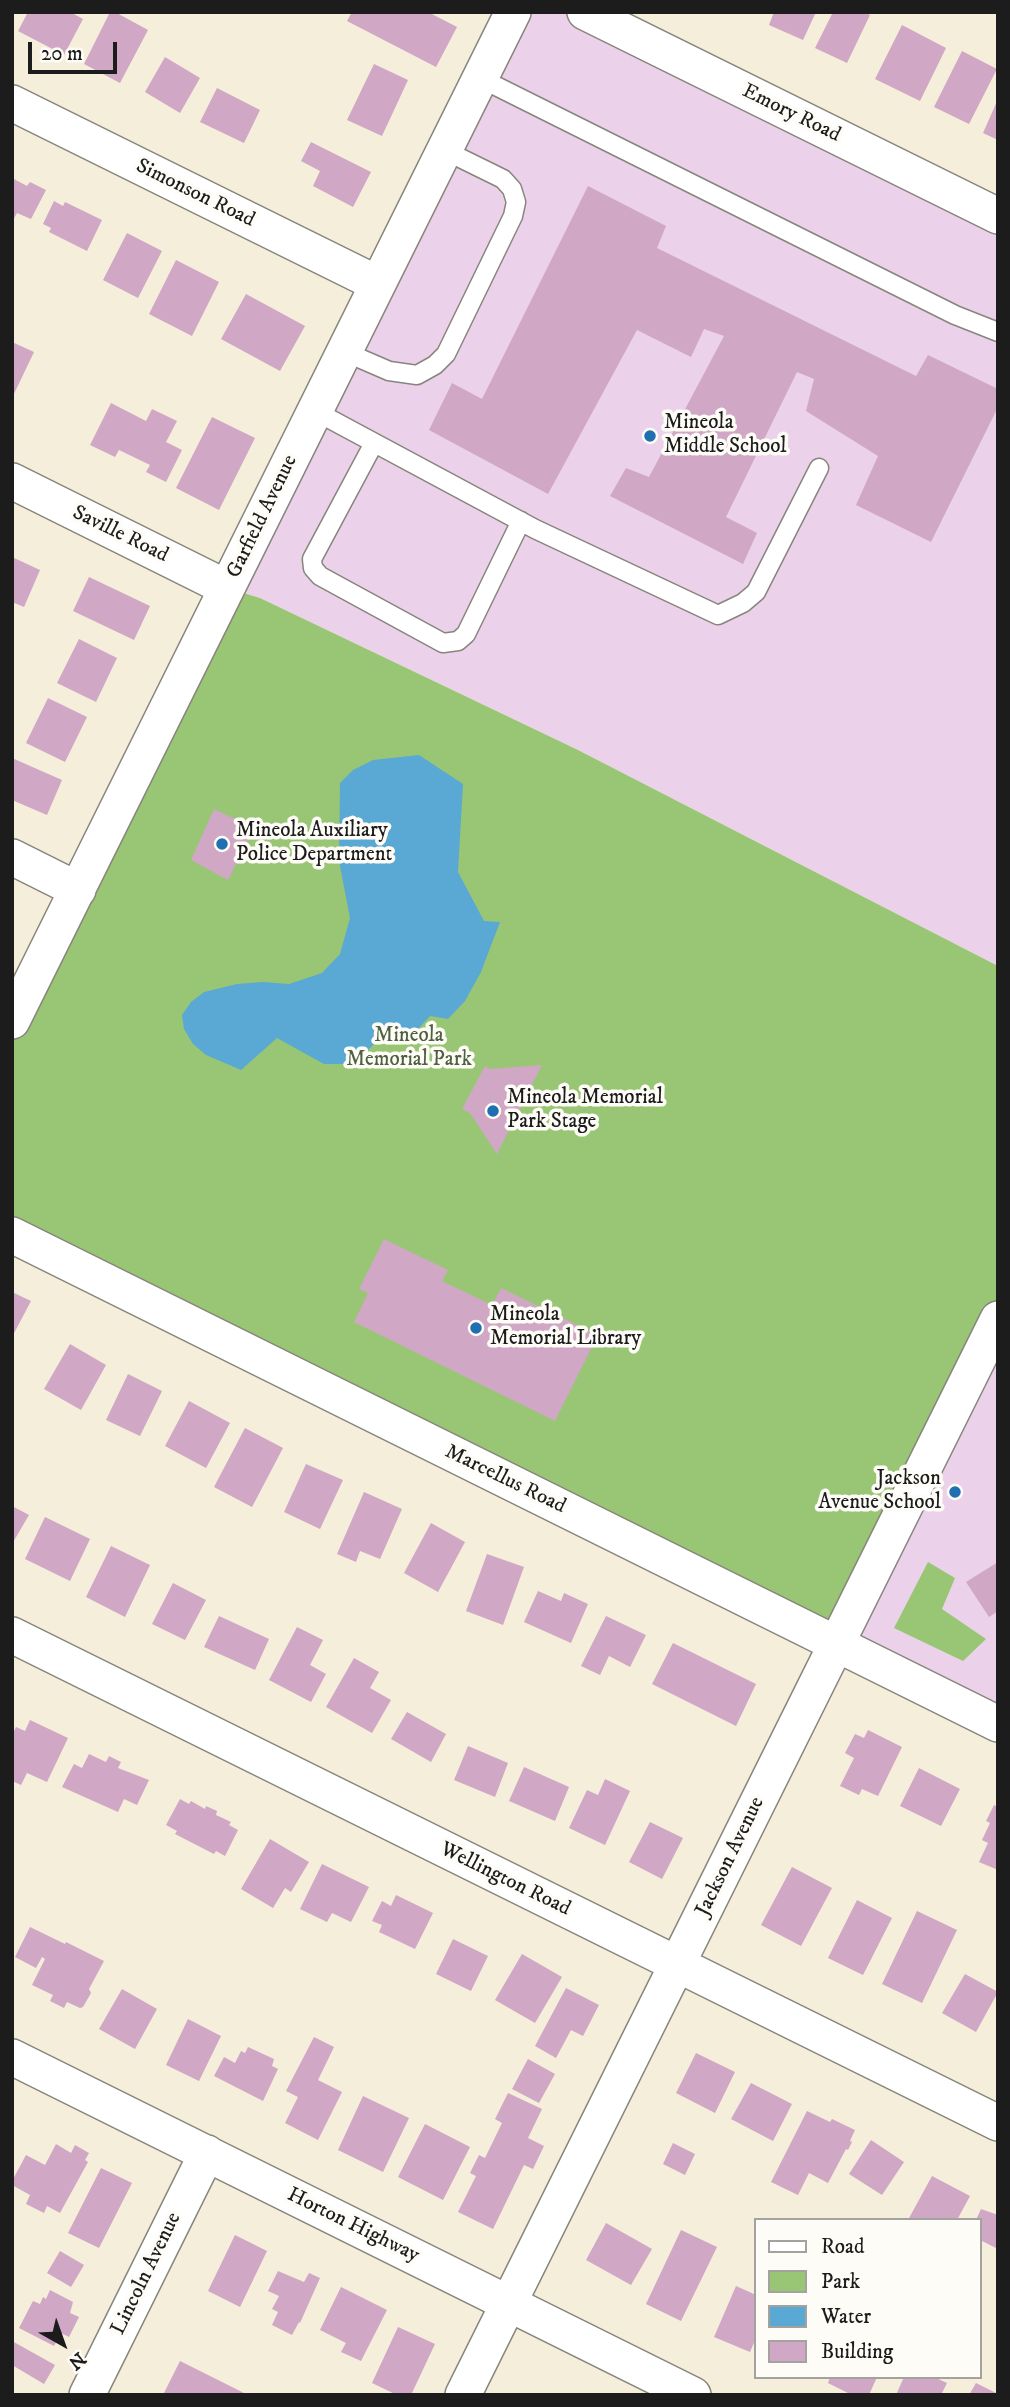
<!DOCTYPE html>
<html>
<head>
<meta charset="utf-8">
<style>
  body { margin:0 }
  #map { position:relative; width:1010px; height:2407px; overflow:hidden; background:#f4eedb; font-family:"IM FELL DW Pica",serif }
  canvas { display:block }
  .frame { position:absolute; inset:0; border:14px solid #1c1c1c; pointer-events:none }
  .legend { position:absolute; left:754px; top:2218px; width:228px; height:161px; box-sizing:border-box; background:#fdfcf7; border:2px solid #a3a29f; margin:0; padding:9px 12px; list-style:none; font-size:21px; color:#1c1c1c }
  .legend li { display:flex; align-items:center; gap:14px; height:35px }
  .legend b { width:35px; border:2px solid #a3a29f }
  .north { position:absolute; left:28px; top:2309px; width:70px; height:70px; -webkit-text-stroke:5px #fdfcf7; paint-order:stroke; rotate:140deg; font-size:19px; font-weight:700; line-height:28px; text-align:center; color:#1c1c1c }
  .north::after { content:''; display:block; margin:auto; width:24px; height:32px; background:#1c1c1c; clip-path:polygon(50% 0,100% 100%,50% 72%,0 100%) }
  .scale { position:absolute; left:28px; top:42px; width:89px; height:32px; box-sizing:border-box; border:4px solid #1c1c1c; border-top:0; padding-left:9px; font-size:21px; line-height:24px; white-space:nowrap; color:#1c1c1c; -webkit-text-stroke:5px #fdfcf7; paint-order:stroke }
</style>
</head>
<body>
<div id="map">
<canvas width="1010" height="2407"></canvas>
<div class="frame"></div>
<ul class="legend">
<li><b style="height:9px;background:#fff"></b>Road</li>
<li><b style="height:19px;background:#99c674"></b>Park</li>
<li><b style="height:19px;background:#5aa8d4"></b>Water</li>
<li><b style="height:19px;background:#d0a7c4"></b>Building</li>
</ul>
<div class="north">N</div>
<div class="scale">20 m</div>
</div>
<script>
const g = document.querySelector('canvas').getContext('2d');
g.lineJoin = 'round';
function fillPath(path, color) { g.fillStyle = color; g.fill(path, 'evenodd'); }
const shape = rows => new Path2D(rows.map(r => 'M' + r).join(''));
function trace(path, color, width, dash) { g.strokeStyle = color; g.lineWidth = width; g.lineCap = dash ? 'butt' : 'round'; g.setLineDash(dash || []); g.stroke(path); }
function label(font, color, halo, rows, align = 'center') {
  g.font = font + ' "IM FELL DW Pica",serif'; g.lineWidth = 7; g.setLineDash([]); g.textBaseline = 'middle'; g.strokeStyle = halo; g.fillStyle = color; for (const [text, x, y, turn = 0] of rows) {
    g.save(); g.translate(x, y); g.rotate((+turn || 0) * Math.PI / 180); g.textAlign = isNaN(turn) ? turn : align; if (halo) g.strokeText(text, 0, 0); g.fillText(text, 0, 0); g.restore();
  }
}
const built = shape([
  [513,12,585,12,998,216,998,966,578,750,260,598,227,588],
  [998,1319,998,1723,836,1645]
]);
const green = shape([
  [227,588,260,598,578,750,998,966,998,1319,836,1645,12,1235,12,1021],
  [928,1562,955,1578,942,1609,986,1639,963,1661,894,1628]
]);
const water = shape([
  [419,755,463,784,458,872,484,921,500,922,481,972,465,1001,448,1019,430,1016,411,1037,387,1030,355,1064,324,1064,277,1038,241,1070,206,1055,193,1044,184,1029,182,1015,191,1002,204,992,237,984,263,982,289,984,322,973,340,954,350,918,339,861,340,783,353,770,373,760]
]);
const building = shape([
  [28,12,70,12,83,19,64,55,18,31],
  [110,12,115,12,148,30,120,83,84,64],
  [352,12,428,12,457,27,436,67,347,21],
  [774,12,816,12,803,40,769,25],
  [833,12,864,12,870,15,847,63,815,48],
  [902,25,946,48,920,101,875,79],
  [962,51,997,69,969,124,934,107],
  [165,57,200,78,180,113,145,92],
  [374,64,408,80,382,136,347,120],
  [217,88,260,110,244,143,200,122],
  [998,99,998,140,983,133],
  [311,142,371,172,353,207,313,186,320,171,301,161],
  [12,178,27,186,30,182,46,190,31,219,17,213,12,222],
  [588,186,666,226,657,248,916,376,928,355,998,389,998,407,931,542,856,505,878,456,806,411,814,379,797,372,726,517,757,533,743,564,610,496,626,468,649,477,724,336,704,329,691,357,637,330,548,494,429,430,452,383,482,399],
  [54,201,63,206,65,202,102,220,87,251,49,232,51,228,43,224],
  [127,233,162,251,138,298,103,280],
  [176,260,219,282,192,336,149,314],
  [246,294,305,326,280,371,221,339],
  [12,342,34,352,12,398],
  [111,403,146,421,152,409,177,421,166,442,182,450,166,482,146,472,150,465,119,450,115,457,90,445],
  [212,417,255,438,219,510,176,488],
  [12,557,40,570,24,607,12,602],
  [89,577,150,606,134,640,73,611],
  [79,639,117,658,96,702,57,683],
  [48,698,87,717,65,762,26,743],
  [12,758,62,780,47,815,12,800],
  [214,809,254,828,228,880,191,860],
  [542,1065,497,1154,470,1113,462,1109,485,1066,490,1069],
  [384,1239,448,1270,442,1281,492,1305,501,1288,598,1335,555,1421,354,1322,368,1293,359,1289],
  [12,1292,31,1301,12,1337],
  [70,1344,106,1365,81,1410,44,1389],
  [128,1374,162,1391,140,1436,106,1420],
  [189,1401,230,1423,206,1468,165,1446],
  [245,1428,283,1448,252,1507,214,1487],
  [306,1464,343,1480,320,1529,284,1512],
  [364,1492,402,1509,380,1559,360,1551,356,1562,337,1554],
  [12,1506,29,1515,12,1544],
  [45,1517,90,1539,70,1581,25,1559],
  [431,1523,465,1542,438,1592,404,1573],
  [111,1546,150,1565,125,1617,86,1597],
  [487,1554,524,1567,503,1625,466,1611],
  [998,1562,998,1611,989,1617,966,1582],
  [173,1583,206,1600,185,1640,152,1624],
  [538,1591,561,1601,564,1593,588,1604,571,1643,524,1622],
  [219,1616,269,1639,255,1670,204,1647],
  [606,1616,646,1635,630,1667,609,1656,600,1675,581,1666],
  [297,1627,323,1640,310,1665,326,1674,311,1702,269,1680],
  [673,1643,756,1684,736,1726,652,1684],
  [354,1658,379,1672,370,1688,391,1700,372,1733,326,1707],
  [407,1712,446,1734,431,1762,391,1739],
  [30,1720,68,1738,47,1782,27,1773,21,1785,12,1781,12,1735,16,1727,25,1731],
  [868,1730,902,1747,878,1796,862,1789,859,1795,840,1786,854,1758,845,1753,855,1734,864,1738],
  [468,1746,508,1763,495,1797,454,1780],
  [89,1754,106,1762,109,1756,121,1762,118,1768,149,1780,137,1805,124,1799,118,1812,62,1787,74,1764,82,1768],
  [524,1767,569,1787,555,1821,509,1801],
  [919,1768,960,1789,941,1826,900,1806],
  [605,1779,630,1791,605,1845,569,1828,587,1790,598,1795],
  [180,1799,189,1804,191,1801,205,1809,206,1806,217,1811,216,1815,231,1822,229,1825,238,1830,225,1856,216,1851,214,1854,175,1834,177,1831,166,1825],
  [994,1805,998,1807,998,1870,979,1862,988,1843,982,1840,990,1823,986,1821],
  [650,1822,683,1838,662,1879,629,1862],
  [270,1839,309,1862,291,1892,285,1888,273,1908,241,1889],
  [322,1864,369,1887,351,1922,332,1913,327,1922,300,1909],
  [792,1867,832,1888,801,1946,761,1925],
  [396,1895,433,1913,415,1949,379,1932,382,1925,372,1921,382,1901,391,1906],
  [857,1900,892,1918,863,1975,828,1958],
  [917,1911,957,1930,922,2003,882,1984],
  [30,1927,65,1944,66,1942,104,1961,89,1989,91,1993,83,2007,80,2008,67,2002,64,2008,50,2001,53,1995,32,1985,45,1959,42,1957,36,1968,15,1957],
  [453,1939,488,1956,471,1991,436,1974],
  [522,1954,562,1977,535,2023,495,2000],
  [965,1974,998,1992,976,2032,942,2013],
  [566,1988,599,2005,583,2036,571,2030,556,2058,535,2046],
  [122,1989,157,2009,135,2049,99,2029],
  [188,2019,221,2036,199,2081,166,2065],
  [314,2037,334,2047,318,2080,342,2092,318,2140,285,2123,298,2097,286,2091],
  [248,2047,274,2059,272,2066,278,2069,263,2101,214,2076,224,2057,235,2063,241,2051,245,2053],
  [696,2053,735,2072,715,2113,676,2093],
  [528,2059,555,2074,539,2103,512,2089],
  [751,2083,792,2104,773,2141,731,2119],
  [508,2093,542,2109,528,2138,544,2146,533,2169,524,2165,493,2229,458,2212,476,2176,470,2173,479,2155,485,2158,502,2123,495,2119],
  [363,2096,409,2118,383,2172,338,2150],
  [807,2111,830,2122,832,2119,855,2130,850,2141,852,2142,848,2150,846,2149,828,2183,809,2173,798,2195,771,2182],
  [425,2124,470,2147,443,2200,398,2177],
  [871,2140,904,2162,882,2195,849,2174],
  [673,2143,695,2154,685,2175,663,2164],
  [56,2144,71,2153,75,2145,89,2153,85,2160,88,2162,60,2213,47,2206,44,2213,26,2204,30,2195,12,2185,12,2181,26,2155,45,2165],
  [101,2168,132,2183,99,2248,68,2233],
  [932,2176,970,2196,957,2220,908,2220],
  [981,2209,998,2215,998,2249,980,2240,980,2220,976,2220],
  [606,2223,652,2249,631,2285,586,2260],
  [681,2230,717,2247,681,2321,646,2304],
  [235,2235,267,2251,240,2307,208,2291],
  [60,2251,84,2265,71,2287,47,2273],
  [278,2271,304,2282,309,2273,320,2278,300,2323,299,2322,292,2335,272,2325,278,2312,272,2309,279,2296,268,2291],
  [736,2286,756,2295,756,2338,750,2352,714,2337],
  [341,2287,387,2310,361,2361,341,2352,346,2343,320,2330],
  [50,2290,73,2302,70,2313,79,2317,69,2337,61,2333,54,2346,19,2328,33,2301,40,2304,43,2297,46,2299],
  [398,2327,435,2344,411,2395,397,2395,372,2383],
  [12,2341,55,2365,44,2384,12,2365],
  [180,2361,248,2395,163,2395],
  [830,2377,877,2377,869,2395,852,2395,828,2383],
  [904,2377,934,2377,947,2383,941,2395,896,2395],
  [976,2383,998,2394,998,2395,969,2395]
]);
const lane = shape([
  [480,78,955,315,998,332],
  [345,352,389,371,417,375,435,365,446,354,513,216,516,202,512,189,503,179,444,150],
  [315,411,535,529,718,615,743,603,756,592,819,468],
  [374,443,312,559,313,568,320,576,443,643,458,641,466,634,521,521]
]);
const street = shape([
  [585,12,998,216],
  [12,103,378,284],
  [12,481,227,588],
  [12,857,78,890],
  [12,1021,513,12],
  [12,1235,998,1724],
  [12,1635,998,2123],
  [12,2057,693,2395],
  [87,2395,207,2153],
  [463,2395,998,1319]
]);
const markers = [
  [650,436,7,"#1f6fb2"],
  [222,844,7,"#1f6fb2"],
  [493,1111,7,"#1f6fb2"],
  [476,1328,7,"#1f6fb2"],
  [955,1492,7,"#1f6fb2"]
];
const streetNames = [
  ["Emory Road",791,114,26],
  ["Simonson Road",195,194,26],
  ["Garfield Avenue",263,517,-64],
  ["Saville Road",120,535,26],
  ["Marcellus Road",505,1480,26],
  ["Jackson Avenue",731,1857,-64],
  ["Wellington Road",505,1880,26],
  ["Horton Highway",353,2226,26],
  ["Lincoln Avenue",147,2274,-64]
];
const poiNames = [
  ["Mineola",664,424],
  ["Middle School",664,448],
  ["Mineola Auxiliary",236,832],
  ["Police Department",236,856],
  ["Mineola Memorial",507,1099],
  ["Park Stage",507,1123],
  ["Mineola",490,1316],
  ["Memorial Library",490,1340],
  ["Jackson",941,1480,"right"],
  ["Avenue School",941,1504,"right"]
];
const parkNames = [
  ["Mineola",409,1037],
  ["Memorial Park",409,1061]
];
fillPath(built, '#ecd1ea');
fillPath(green, '#99c674');
fillPath(water, '#5aa8d4');
fillPath(building, '#d0a7c4');
trace(lane, '#88857c', 21);
trace(street, '#88857c', 38);
trace(lane, '#fff', 18);
trace(street, '#fff', 35);
for (const [x, y, r, color] of markers) { const dot = new Path2D(); dot.arc(x, y, r, 0, 2 * Math.PI); g.fillStyle = color; g.fill(dot); trace(dot, '#fdfcf7', 2.5); }
label('21px', '#1c1c1c', '#fdfcf7', streetNames);
label('21px', '#1c1c1c', '#fdfcf7', poiNames, 'left');
label('21px', '#4e603f', '#fdfcf7', parkNames);
</script>
</body>
</html>
